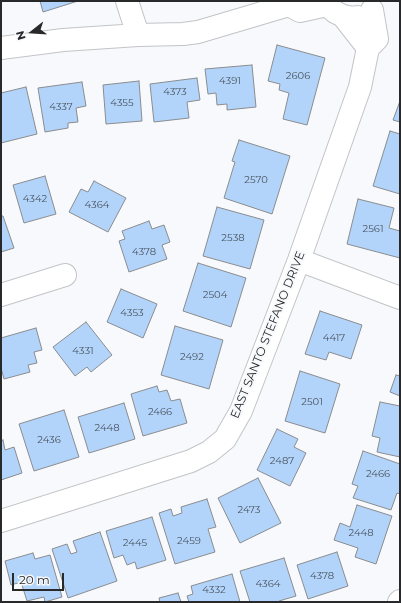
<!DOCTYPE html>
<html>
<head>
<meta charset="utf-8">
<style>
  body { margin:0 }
  #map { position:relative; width:401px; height:603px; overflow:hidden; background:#f7f9fc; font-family:Montserrat,sans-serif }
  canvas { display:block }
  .frame { position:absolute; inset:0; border:2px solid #28292a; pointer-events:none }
  .north { position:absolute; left:12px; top:12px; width:40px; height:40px; -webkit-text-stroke:3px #f7f9fc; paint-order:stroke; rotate:253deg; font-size:11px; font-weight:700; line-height:16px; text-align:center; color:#28292a }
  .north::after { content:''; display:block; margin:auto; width:14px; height:18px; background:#28292a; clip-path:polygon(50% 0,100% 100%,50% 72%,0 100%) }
  .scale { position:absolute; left:12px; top:573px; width:52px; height:18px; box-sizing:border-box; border:2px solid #28292a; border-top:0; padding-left:5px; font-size:12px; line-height:14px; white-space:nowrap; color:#28292a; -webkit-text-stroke:3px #f7f9fc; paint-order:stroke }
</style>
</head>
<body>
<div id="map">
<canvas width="401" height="603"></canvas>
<div class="frame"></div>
<div class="north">N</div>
<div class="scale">20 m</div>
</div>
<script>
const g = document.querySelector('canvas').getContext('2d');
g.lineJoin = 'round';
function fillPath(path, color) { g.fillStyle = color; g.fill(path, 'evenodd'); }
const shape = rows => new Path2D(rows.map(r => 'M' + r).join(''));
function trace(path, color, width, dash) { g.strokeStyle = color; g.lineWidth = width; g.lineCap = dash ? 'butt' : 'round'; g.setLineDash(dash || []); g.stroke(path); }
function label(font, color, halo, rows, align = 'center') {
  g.font = font + ' Montserrat,sans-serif'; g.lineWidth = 4; g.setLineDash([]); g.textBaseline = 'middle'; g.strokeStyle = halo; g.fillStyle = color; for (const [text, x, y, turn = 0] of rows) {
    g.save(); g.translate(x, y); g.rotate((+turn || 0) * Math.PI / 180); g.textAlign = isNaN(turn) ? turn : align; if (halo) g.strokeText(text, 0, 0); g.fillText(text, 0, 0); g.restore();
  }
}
const building = shape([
  [40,1,78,1,43,12,40,1],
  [277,45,325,58,307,125,283,119,289,93,279,90,280,84,268,81,277,45],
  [252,65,256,107,227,110,227,104,217,105,216,93,208,94,205,69,252,65],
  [197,78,200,100,187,102,189,118,154,122,150,84,197,78],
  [139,81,142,121,106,124,103,85,139,81],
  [82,82,86,106,76,108,78,122,68,123,68,128,45,132,38,88,82,82],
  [26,87,37,134,1,143,1,93,26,87],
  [400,101,400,122,393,120,400,101],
  [390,131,400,134,400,194,373,186,390,131],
  [239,140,290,156,272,214,224,198,235,162,232,161,239,140],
  [45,176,56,214,24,223,13,185,45,176],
  [94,181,126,198,108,232,69,212,81,189,88,192,94,181],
  [358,199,394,208,389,228,400,231,400,258,347,244,358,199],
  [217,207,264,220,250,269,203,256,217,207],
  [1,216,3,216,14,248,1,252,1,216],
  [149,221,152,229,164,225,170,242,162,245,167,259,129,272,119,241,125,239,122,231,149,221],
  [198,263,246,278,231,327,183,311,198,263],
  [121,289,157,304,143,338,107,322,121,289],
  [320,311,362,325,351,359,329,352,326,360,305,354,320,311],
  [86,322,112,355,91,372,87,367,75,376,53,347,86,322],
  [175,326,223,340,209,389,161,375,175,326],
  [36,328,42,350,34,352,37,363,28,365,30,372,4,379,1,368,1,338,36,328],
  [300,371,340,384,325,433,285,421,300,371],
  [396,375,400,376,400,396,390,392,396,375],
  [157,386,159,392,167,390,171,401,180,399,187,423,143,436,131,394,157,386],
  [380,402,400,406,400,457,377,452,380,438,372,436,380,402],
  [124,403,135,439,89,453,78,417,124,403],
  [64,410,79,457,34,471,19,424,64,410],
  [277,429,298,439,294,447,306,453,290,486,257,470,277,429],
  [3,440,5,450,14,447,22,473,1,480,1,441,3,440],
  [363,451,400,464,400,494,397,493,391,510,353,498,358,486,352,484,363,451],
  [258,478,281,523,240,543,218,498,258,478],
  [207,499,216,527,208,529,215,552,175,564,159,513,171,509,173,516,182,513,181,507,207,499],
  [357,505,392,516,376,564,355,557,358,548,334,540,340,523,350,527,357,505],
  [152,517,166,560,137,569,135,562,127,565,123,555,114,558,106,531,152,517],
  [100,532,117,581,68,598,52,549,67,544,71,554,77,552,73,541,100,532],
  [337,552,348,586,308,599,297,565,337,552],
  [33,553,35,559,50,555,62,597,45,602,44,597,27,601,21,582,11,585,5,561,33,553],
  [284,558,296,596,279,601,280,602,250,602,240,571,284,558],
  [232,574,240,602,189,602,187,596,193,594,191,586,232,574],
  [178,593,181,602,160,602,159,598,178,593]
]);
const minor = shape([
  [127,1,138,35],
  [291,1,289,5,300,11,327,5],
  [326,1,327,5,335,12,343,16,354,18,358,17],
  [343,16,368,48,377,39,372,10],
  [1,48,63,40,138,35,183,34,198,32,289,5],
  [299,260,400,298],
  [1,295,65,275],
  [1,521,191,461,209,452,225,439,241,411,299,260,360,87,368,48],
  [399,602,400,601]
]);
const numberNames = [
  ["2606",298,76],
  ["4391",230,81],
  ["4373",175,92],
  ["4355",122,103],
  ["4337",61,107],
  ["2570",256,180],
  ["4342",35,199],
  ["4364",97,205],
  ["2561",373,229],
  ["2538",233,238],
  ["4378",144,252],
  ["2504",215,295],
  ["4353",132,313],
  ["4417",334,338],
  ["4331",83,351],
  ["2492",192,357],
  ["2501",312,402],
  ["2466",160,412],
  ["2448",107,428],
  ["2436",49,440],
  ["2487",282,461],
  ["2466",378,474],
  ["2473",249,510],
  ["2448",361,533],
  ["2459",189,541],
  ["2445",135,543],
  ["4378",322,576],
  ["4364",268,584],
  ["4332",214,590]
];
const streetNames = [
  ["EAST SANTO STEFANO DRIVE",268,335,-68]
];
fillPath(building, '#b2d4fb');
trace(building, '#8a8c8e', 1);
trace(minor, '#c2c4c6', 24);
trace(minor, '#fff', 22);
label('10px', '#4a545e', null, numberNames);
label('12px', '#28292a', '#f7f9fc', streetNames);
</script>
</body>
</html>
